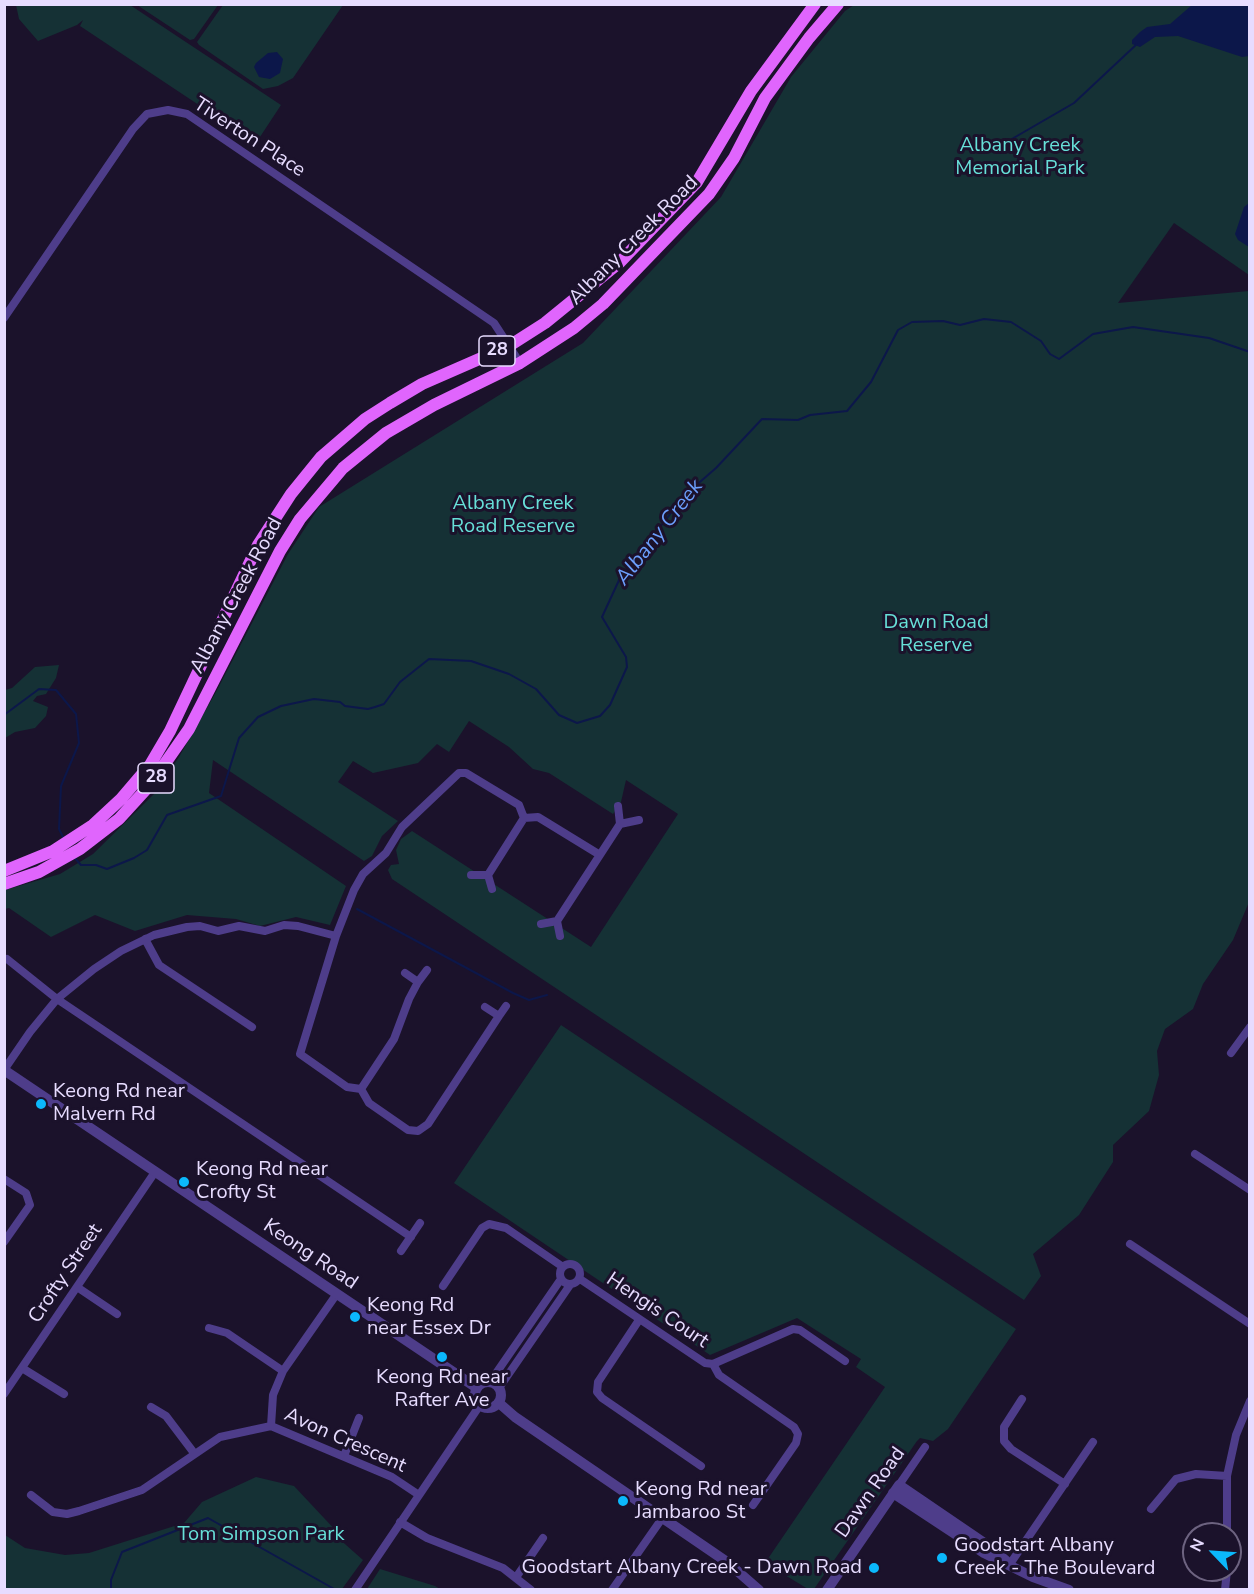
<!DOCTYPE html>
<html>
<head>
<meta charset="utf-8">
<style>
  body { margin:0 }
  #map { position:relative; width:1254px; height:1594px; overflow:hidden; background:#1b122b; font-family:"Nunito Sans",sans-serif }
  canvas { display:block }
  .frame { position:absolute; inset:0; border:6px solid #e7dcff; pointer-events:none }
  .north { position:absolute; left:1182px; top:1522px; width:60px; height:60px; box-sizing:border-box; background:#1b122b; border:2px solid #6d6380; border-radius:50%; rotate:295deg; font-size:16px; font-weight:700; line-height:24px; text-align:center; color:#e7dcff }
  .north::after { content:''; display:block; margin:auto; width:21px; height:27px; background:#0bb8fc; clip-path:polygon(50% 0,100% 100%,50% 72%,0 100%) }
</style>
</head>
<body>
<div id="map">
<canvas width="1254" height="1594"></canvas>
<div class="frame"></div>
<div class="north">N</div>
</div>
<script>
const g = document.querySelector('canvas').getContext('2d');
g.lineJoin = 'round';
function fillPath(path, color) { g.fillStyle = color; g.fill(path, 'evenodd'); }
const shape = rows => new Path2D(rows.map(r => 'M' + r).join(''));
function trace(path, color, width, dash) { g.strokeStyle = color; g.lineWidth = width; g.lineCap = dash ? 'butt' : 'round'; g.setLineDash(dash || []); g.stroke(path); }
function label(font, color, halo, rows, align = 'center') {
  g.font = font + ' "Nunito Sans",sans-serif'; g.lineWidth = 6; g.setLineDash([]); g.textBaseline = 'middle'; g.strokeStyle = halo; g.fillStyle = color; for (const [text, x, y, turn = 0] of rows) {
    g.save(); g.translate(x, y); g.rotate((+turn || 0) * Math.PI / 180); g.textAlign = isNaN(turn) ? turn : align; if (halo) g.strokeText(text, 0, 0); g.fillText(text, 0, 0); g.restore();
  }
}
const green = shape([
  [16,5,130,5,281,105,256,143,80,26,83,20,77,25,38,41,19,19],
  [137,5,218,5,194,39,190,40],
  [223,5,343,5,293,78,278,86,263,89,199,45,197,42],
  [854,5,1249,5,1249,275,1174,223,1118,303,1249,291,1249,902,1233,940,1203,984,1193,1009,1165,1029,1157,1051,1159,1075,1149,1111,1113,1145,1113,1162,1079,1215,1033,1254,1041,1276,1024,1300,392,879,388,870,391,865,399,864,396,850,401,839,412,831,591,947,678,814,626,780,621,802,613,814,549,773,533,769,509,747,469,721,449,752,437,744,418,763,373,773,353,761,338,782,398,821,382,836,372,856,364,861,213,760,209,793,346,886,330,925,296,917,260,926,236,919,187,915,135,931,95,915,51,937,9,908,5,909,5,890,60,874,93,854,154,794,179,757,216,692,288,554,319,507,583,343,721,197,791,77,845,11],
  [59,665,56,678,46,694,37,696,33,701,48,707,46,716,35,728,15,732,5,738,5,690,12,688,35,667],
  [561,1025,1016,1329,948,1429,933,1441,920,1438,917,1441,814,1589,808,1589,765,1563,885,1387,856,1367,861,1359,797,1318,710,1355,454,1183],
  [256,1477,294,1486,339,1534,337,1537,363,1560,342,1589,5,1589,5,1535,25,1548,65,1555,89,1553,184,1523,202,1502],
  [380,1569,435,1586,440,1589,367,1589]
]);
const water = shape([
  [1192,5,1249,5,1249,56,1242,57,1178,36,1155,37,1140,47,1132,44,1132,40,1140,32,1147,27,1170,24],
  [277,52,283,59,280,73,270,79,259,77,254,67,256,63,268,53],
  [1249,203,1249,247,1238,240,1235,234,1244,207]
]);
const stream = shape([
  [998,147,1074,103,1137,44],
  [4,715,39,689,56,690,76,714,79,743,61,786,59,829,64,839],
  [74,857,81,865,96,865,107,869,134,858,147,850,167,815,221,796,239,738,258,717,281,706,314,699,340,702,345,706,368,709,375,707,384,704,400,682,429,659,471,661,509,674,536,689,559,715,577,723,600,716,610,705,627,667,626,657,602,617,620,578,635,563,653,536,685,495,716,468,762,419,798,420,810,415,847,411,871,382,898,330,912,322,943,321,960,325,984,319,1011,322,1041,341,1050,354,1059,359,1093,334,1133,327,1209,338,1250,352],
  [357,909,513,993,529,1000,547,995],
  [111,1590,111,1580,122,1552,208,1518,336,1590]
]);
const minor = shape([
  [4,318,133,129,147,114,168,110,187,114,494,323,520,363],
  [618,806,620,824,639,820],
  [471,875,488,875,492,889],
  [488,875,524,818],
  [557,921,620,824],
  [541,924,557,921,560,936],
  [145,939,159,965,252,1027],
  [7,959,57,999,411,1237],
  [405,973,418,982,427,970],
  [485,1007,499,1016,506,1006],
  [499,1016,428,1124,418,1131,408,1130,369,1103,361,1089,347,1087,300,1054,336,936,354,890,363,874,386,853,402,827,459,773,466,773,519,805,524,818,538,817,600,855],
  [1231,1053,1250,1027],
  [4,1070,30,1032,57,999,94,969,121,951,154,935,187,927,200,926,218,931,239,926,265,931,284,925,298,926,336,936],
  [361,1089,394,1039,409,999,418,982],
  [1195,1154,1250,1190],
  [4,1179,26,1193,30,1205,4,1242],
  [1130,1244,1250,1324],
  [401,1251,420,1223],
  '560 1274a10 10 0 1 1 20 0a10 10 0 1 1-20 0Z',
  [580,1279,705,1363,713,1364,793,1329,800,1330,845,1361],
  [443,1286,482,1228,489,1224,506,1228,563,1267],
  [77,1287,117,1314],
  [639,1320,598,1382,597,1392,602,1398,701,1466],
  [209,1328,227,1333,283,1371],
  [713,1364,719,1375,794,1427,798,1434,796,1443,753,1505],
  [22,1368,64,1394],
  [490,1382,561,1279],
  [499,1388,570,1285],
  [4,1394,155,1172],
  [1022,1399,1004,1427,1004,1441,1011,1449,1065,1484],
  [151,1407,166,1416,194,1453],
  [271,1426,273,1395,283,1371,336,1295],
  [344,1456,359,1418],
  [899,1485,925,1447],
  [31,1495,53,1512,67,1514,79,1511,142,1490,220,1437,271,1426,392,1477,419,1495],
  [1151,1509,1176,1479,1196,1474,1227,1476],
  [400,1522,427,1538,503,1568,531,1590],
  [1227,1534,1227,1476,1236,1435,1250,1401],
  [1010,1564,1093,1442],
  [517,1576,543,1538],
  [355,1590,480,1405],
  [612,1590,663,1517],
  [1225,1590,1227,1570]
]);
const tertiary = shape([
  [4,1070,477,1388],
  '475 1395a13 13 0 1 1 26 0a13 13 0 1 1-26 0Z',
  [499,1403,515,1417,727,1562,759,1590],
  [893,1493,984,1553,1033,1577,1069,1590],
  [827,1590,899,1485,990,1547,1010,1564]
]);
const primary = shape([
  [4,871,53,851,93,825,121,799,150,765,170,731,258,545,291,494,321,457,365,419,390,403,422,384,509,346,545,323,620,262,697,182,751,91,815,4],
  [4,884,39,872,80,849,119,819,150,785,189,729,280,551,300,519,343,468,386,433,434,405,520,363,574,328,603,304,709,194,734,158,765,98,809,38,838,4]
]);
const markers = [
  [41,1104,6,"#0bb8fc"],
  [184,1182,6,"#0bb8fc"],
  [355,1317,6,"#0bb8fc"],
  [442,1357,6,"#0bb8fc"],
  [623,1501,6,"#0bb8fc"],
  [942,1558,6,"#0bb8fc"],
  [874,1568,6,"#0bb8fc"]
];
const shields = [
  [497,351,36],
  [156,778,36]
];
const shieldNames = [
  ["28",497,351],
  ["28",156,778]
];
const streetNames = [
  ["Tiverton Place",249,138,33],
  ["Albany Creek Road",634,241,-45],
  ["Albany Creek Road",237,596,-62],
  ["Keong Road",310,1255,34],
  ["Crofty Street",66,1274,-56],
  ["Hengis Court",657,1311,34],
  ["Avon Crescent",345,1441,24],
  ["Dawn Road",871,1493,-55]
];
const parkNames = [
  ["Albany Creek",1020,146],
  ["Memorial Park",1020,169],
  ["Albany Creek",513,504],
  ["Road Reserve",513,527],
  ["Dawn Road",936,623],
  ["Reserve",936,646],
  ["Tom Simpson Park",261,1535]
];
const poiNames = [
  ["Keong Rd near",53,1092],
  ["Malvern Rd",53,1115],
  ["Keong Rd near",196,1170],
  ["Crofty St",196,1193],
  ["Keong Rd",367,1306],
  ["near Essex Dr",367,1329],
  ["Keong Rd near",442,1378,"center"],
  ["Rafter Ave",442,1401,"center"],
  ["Keong Rd near",635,1490],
  ["Jambaroo St",635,1513],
  ["Goodstart Albany",954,1546],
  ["Creek - The Boulevard",954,1569],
  ["Goodstart Albany Creek - Dawn Road",862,1568,"right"]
];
const waterNames = [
  ["Albany Creek",660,533,-52]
];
fillPath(green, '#153135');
fillPath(water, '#0c174a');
trace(stream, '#0c174a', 2);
trace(minor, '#4e3d8a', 8);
trace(tertiary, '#4e3d8a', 10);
trace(primary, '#e065fd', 12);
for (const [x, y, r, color] of markers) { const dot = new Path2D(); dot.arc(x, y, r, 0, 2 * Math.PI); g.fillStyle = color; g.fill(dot); trace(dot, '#1b122b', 2); }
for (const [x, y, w] of shields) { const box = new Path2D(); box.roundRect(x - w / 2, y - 15, w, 30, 4.5); g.fillStyle = '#1b122b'; g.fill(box); trace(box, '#e7dcff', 1.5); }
label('bold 18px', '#e7dcff', null, shieldNames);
label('20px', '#e7dcff', '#1b122b', streetNames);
label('20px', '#67e0d8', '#1b122b', parkNames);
label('20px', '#e7dcff', '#1b122b', poiNames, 'left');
label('italic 21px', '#6c9ffd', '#1b122b', waterNames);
</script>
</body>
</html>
